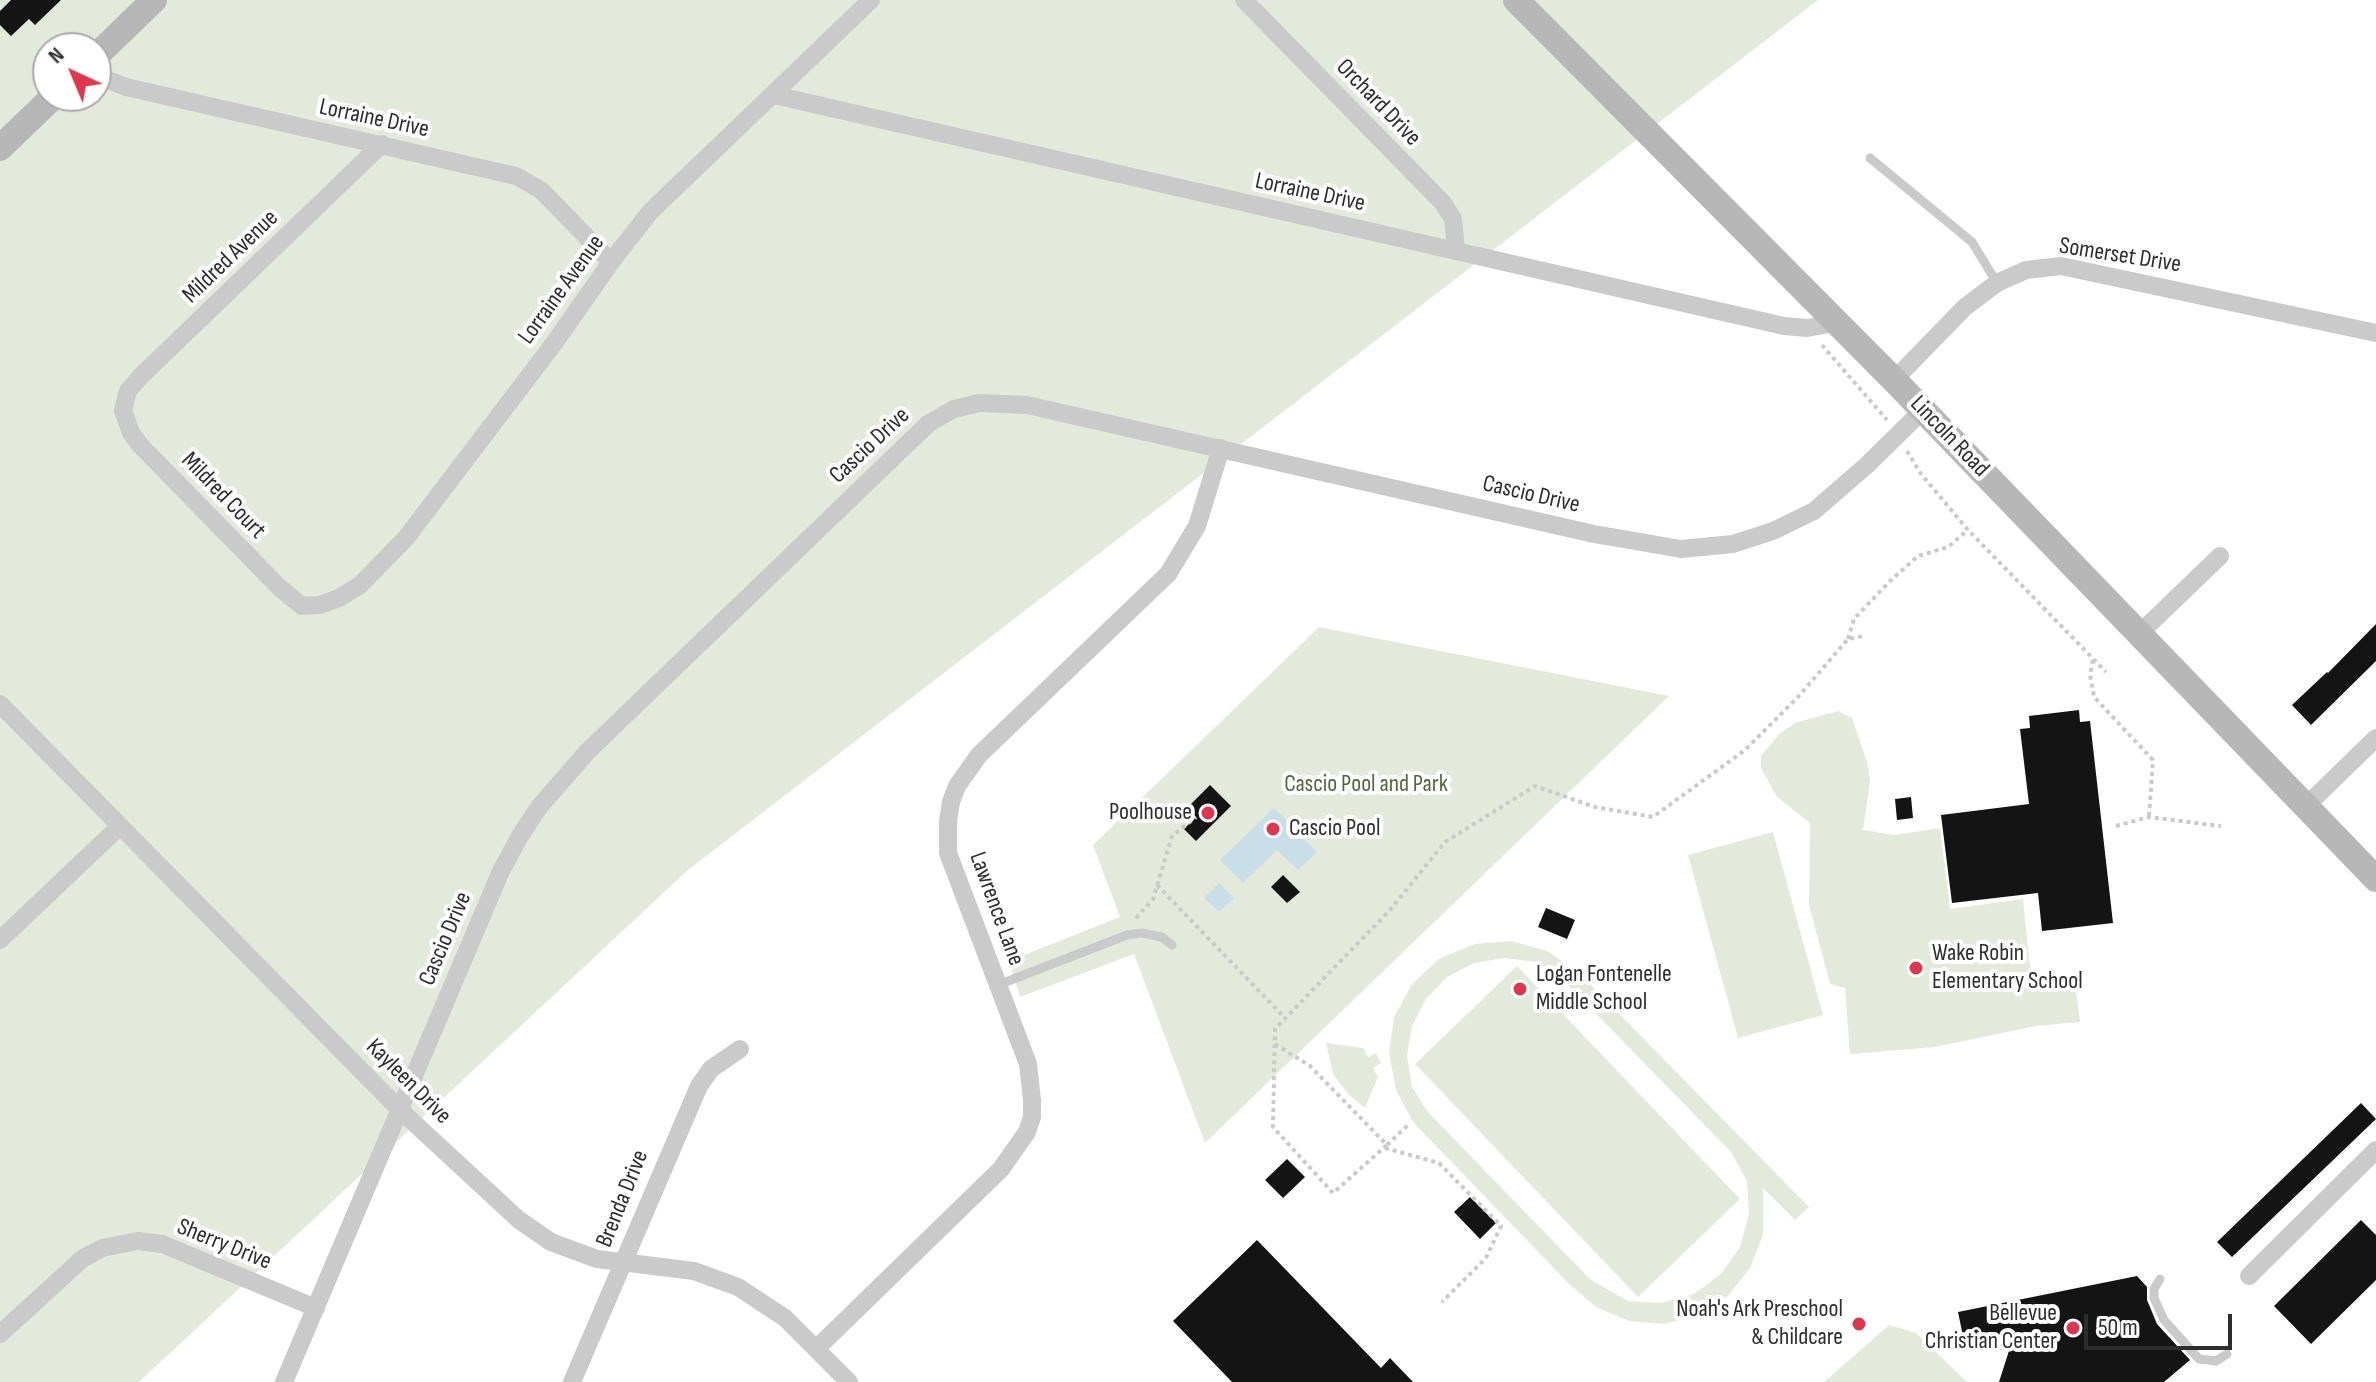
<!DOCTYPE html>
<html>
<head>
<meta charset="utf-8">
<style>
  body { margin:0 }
  #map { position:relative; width:2376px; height:1382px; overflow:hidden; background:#fff; font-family:"Sofia Sans Condensed",sans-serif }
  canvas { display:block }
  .north { position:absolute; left:32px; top:32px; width:80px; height:80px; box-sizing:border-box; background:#fff; border:2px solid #ababab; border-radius:50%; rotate:316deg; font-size:22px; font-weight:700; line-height:32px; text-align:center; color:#2d2d2d }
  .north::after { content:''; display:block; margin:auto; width:28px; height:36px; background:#dd364f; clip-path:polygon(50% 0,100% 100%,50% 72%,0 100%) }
  .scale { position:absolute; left:2084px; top:1314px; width:148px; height:36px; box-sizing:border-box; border:4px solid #2d2d2d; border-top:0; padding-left:10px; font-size:24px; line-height:28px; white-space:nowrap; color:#2d2d2d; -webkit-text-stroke:6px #fff; paint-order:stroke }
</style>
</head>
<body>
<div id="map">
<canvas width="2376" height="1382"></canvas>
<div class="north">N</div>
<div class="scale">50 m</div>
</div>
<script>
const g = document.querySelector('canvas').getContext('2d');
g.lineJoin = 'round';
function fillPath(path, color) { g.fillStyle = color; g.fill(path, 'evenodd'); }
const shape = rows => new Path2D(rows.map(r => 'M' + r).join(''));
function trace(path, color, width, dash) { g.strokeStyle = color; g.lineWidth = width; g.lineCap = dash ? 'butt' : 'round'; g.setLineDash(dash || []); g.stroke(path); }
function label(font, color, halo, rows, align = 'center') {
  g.font = font + ' "Sofia Sans Condensed",sans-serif'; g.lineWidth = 8; g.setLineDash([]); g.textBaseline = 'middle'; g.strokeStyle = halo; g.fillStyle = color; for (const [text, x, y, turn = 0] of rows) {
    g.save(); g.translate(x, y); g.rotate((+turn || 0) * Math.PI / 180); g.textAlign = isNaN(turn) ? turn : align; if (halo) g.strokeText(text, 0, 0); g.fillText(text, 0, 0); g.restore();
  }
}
const green = shape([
  [0,0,1818,0,688,870,139,1382,0,1382],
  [48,48,96,48,96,96,48,96],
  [1319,627,1669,696,1205,1143,1134,954,1020,997,1009,961,1120,917,1093,845],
  [1838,711,1852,718,1868,765,1870,781,1863,830,1894,835,1940,828,1950,909,2023,899,2032,987,2075,983,2080,1022,2036,1026,1935,1047,1850,1054,1845,988,1830,984,1809,905,1810,823,1777,797,1761,768,1761,756,1780,733,1795,723],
  [1773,832,1823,1015,1738,1038,1688,855],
  [1511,941,1547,951,1578,972,1809,1207,1795,1220,1763,1188,1763,1235,1750,1268,1728,1296,1698,1315,1664,1324,1629,1321,1596,1307,1569,1284,1413,1122,1396,1090,1389,1053,1394,1017,1412,984,1439,959,1474,944],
  [1505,958,1535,962,1562,979,1731,1152,1747,1181,1749,1214,1740,1247,1721,1274,1694,1294,1661,1303,1628,1301,1591,1280,1428,1112,1412,1087,1407,1056,1412,1026,1426,999,1447,977,1474,963],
  [1517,966,1740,1199,1638,1297,1415,1064],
  [1326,1043,1363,1048,1368,1057,1376,1053,1381,1063,1373,1068,1378,1077,1365,1108,1348,1094,1333,1074],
  [1889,1325,1916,1333,1967,1382,1824,1382]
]);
const water = shape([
  [1274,808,1317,852,1298,870,1277,850,1243,883,1220,860],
  [1219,883,1234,898,1219,912,1204,898]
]);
const building = shape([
  [11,0,61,0,35,25,29,19,11,36,0,25,0,11],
  [2376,624,2376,661,2311,725,2292,705,2327,672,2328,673],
  [2079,710,2080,722,2090,721,2113,923,2042,931,2038,893,1952,903,1941,815,2029,804,2020,729,2030,728,2029,716],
  [1210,785,1231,806,1196,841,1184,829,1196,817,1187,808],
  [1911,797,1913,818,1897,820,1895,799],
  [1283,875,1300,892,1287,903,1271,887],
  [1546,908,1575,920,1567,939,1538,927],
  [2361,1103,2376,1119,2232,1257,2217,1242],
  [1287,1159,1305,1177,1283,1198,1265,1180],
  [1470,1197,1496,1223,1480,1239,1454,1212],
  [2361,1220,2376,1235,2376,1280,2311,1344,2274,1306],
  [1257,1240,1381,1368,1390,1358,1413,1382,1232,1382,1173,1321],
  [2137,1276,2147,1287,2147,1300,2157,1324,2190,1360,2164,1382,1999,1382,2015,1332,1964,1341,1958,1312]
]);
const path = shape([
  [1822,345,1887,420],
  [1907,451,1921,474,1968,530,2106,672],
  [1848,639,1854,619,1889,582,1918,556,1948,547,1968,530],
  [2093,660,2090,675,2094,697,2153,760,2149,817],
  [2116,826,2149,817,2221,826],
  [1157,885,1285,1018],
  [1136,918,1153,899,1172,836,1196,817],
  [1275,1044,1310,1066,1387,1145,1333,1193,1273,1127,1275,1029,1390,910,1445,842,1535,786,1595,807,1653,817,1745,750,1798,697,1848,639,1864,636],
  [1387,1145,1408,1125],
  [1385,1148,1439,1163,1501,1226,1486,1258,1442,1302]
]);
const lane = shape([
  [1870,158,1972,242,1997,283],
  [998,985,1127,935,1142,933,1162,937,1172,945],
  [2160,1279,2154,1289,2154,1298,2164,1320,2199,1359,2216,1361,2227,1354]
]);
const street = shape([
  [1244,0,1443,203,1453,219,1456,250],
  [96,75,126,87,516,176,541,190,611,262],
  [774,95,1784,326,1807,328,1836,323],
  [382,144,140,377,128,391,123,410,131,433,140,445,280,588,302,606,320,605,339,598,360,585,406,538,555,342,611,262,650,212,871,0],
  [1894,380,1965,307,1997,283,2026,270,2061,266,2376,333],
  [2140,633,2220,556],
  [0,704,400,1110,519,1220,551,1242,597,1259,694,1271,738,1287,785,1318,849,1382],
  [2306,806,2376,738],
  [0,940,120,826],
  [2249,1276,2376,1150],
  [0,1334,82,1259,102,1248,138,1241,162,1244,316,1308],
  [817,1348,1001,1169,1027,1132,1032,1117,1032,1100,1028,1064,948,853,948,821,951,802,957,786,979,755,1168,574,1197,526,1221,448],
  [284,1382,501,871,520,836,539,807,588,751,929,423,954,409,979,403,1027,405,1594,534,1681,549,1733,544,1773,531,1814,511,1867,465,1923,410],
  [572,1382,699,1086,711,1069,740,1049]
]);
const secondary = shape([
  [1516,0,1894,380,2376,879],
  [96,56,154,0],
  [0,148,54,96]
]);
const markers = [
  [1208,813,8,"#dd364f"],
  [1273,829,8,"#dd364f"],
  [1916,968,8,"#dd364f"],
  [1520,989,8,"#dd364f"],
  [1859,1324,8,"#dd364f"],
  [2073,1328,8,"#dd364f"]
];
const streetNames = [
  ["Orchard Drive",1378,103,46],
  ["Lorraine Drive",374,119,12],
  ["Lorraine Drive",1310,193,12],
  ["Somerset Drive",2120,256,9],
  ["Mildred Avenue",231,257,-44],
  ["Lorraine Avenue",562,290,-54],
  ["Lincoln Road",1949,437,46],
  ["Cascio Drive",870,446,-43],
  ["Cascio Drive",1531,495,13],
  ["Mildred Court",223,496,46],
  ["Lawrence Lane",996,909,70],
  ["Cascio Drive",446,939,-67],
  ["Kayleen Drive",408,1082,45],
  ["Brenda Drive",623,1199,-68],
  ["Sherry Drive",224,1245,22]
];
const parkNames = [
  ["Cascio Pool and Park",1366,785]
];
const poiNames = [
  ["Poolhouse",1192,813],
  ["Cascio Pool",1289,829,"left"],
  ["Wake Robin",1932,954,"left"],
  ["Elementary School",1932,982,"left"],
  ["Logan Fontenelle",1536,975,"left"],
  ["Middle School",1536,1003,"left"],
  ["Noah's Ark Preschool",1843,1310],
  ["& Childcare",1843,1338],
  ["Bellevue",2057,1314],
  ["Christian Center",2057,1342]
];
fillPath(green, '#e4eadb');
fillPath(water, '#c8dfe9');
fillPath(building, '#141414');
trace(path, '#cacaca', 4, [4, 4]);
trace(lane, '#cacaca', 9);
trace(street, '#cacaca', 18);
trace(secondary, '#b7b7b7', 26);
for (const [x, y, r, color] of markers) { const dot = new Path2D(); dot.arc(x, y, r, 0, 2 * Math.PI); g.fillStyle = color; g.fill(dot); trace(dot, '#fff', 3); }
label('24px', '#2d2d2d', '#fff', streetNames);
label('24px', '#53663d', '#fff', parkNames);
label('24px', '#2d2d2d', '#fff', poiNames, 'right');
</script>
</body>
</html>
